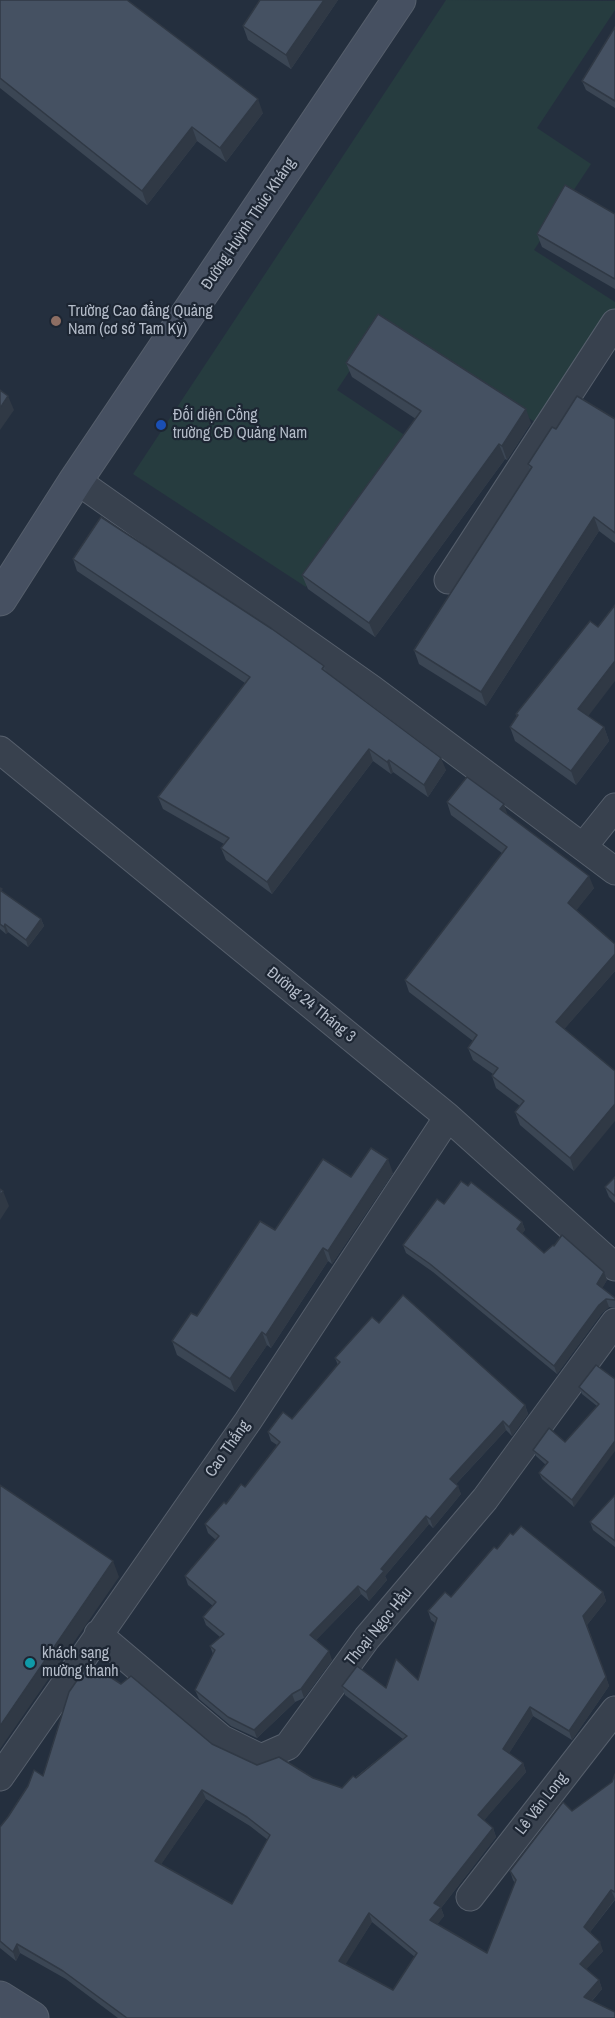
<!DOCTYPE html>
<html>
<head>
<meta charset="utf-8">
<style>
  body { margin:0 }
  canvas { display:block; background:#242f3e }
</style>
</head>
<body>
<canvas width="615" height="2018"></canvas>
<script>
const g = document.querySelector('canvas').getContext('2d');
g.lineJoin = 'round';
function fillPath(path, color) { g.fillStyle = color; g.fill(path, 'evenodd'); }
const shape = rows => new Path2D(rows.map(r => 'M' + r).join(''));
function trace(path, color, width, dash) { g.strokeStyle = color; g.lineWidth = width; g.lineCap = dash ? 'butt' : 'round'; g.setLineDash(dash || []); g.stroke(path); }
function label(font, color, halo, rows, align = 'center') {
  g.font = font + ' "Archivo Narrow",sans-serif'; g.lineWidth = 4.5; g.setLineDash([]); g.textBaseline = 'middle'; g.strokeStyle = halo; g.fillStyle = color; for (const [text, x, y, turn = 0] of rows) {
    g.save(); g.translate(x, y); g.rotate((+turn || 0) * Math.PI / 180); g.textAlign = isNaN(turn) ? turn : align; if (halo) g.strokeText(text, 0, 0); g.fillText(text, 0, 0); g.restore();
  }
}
const green = shape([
  [446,0,615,1,615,10,537,128,591,164,534,250,615,302,615,313,541,426,382,322,337,390,406,436,306,587,133,474]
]);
const street = shape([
  [76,480,372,689,615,871],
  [448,580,615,323],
  [0,750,448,1117,615,1267],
  [583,847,615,807],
  [98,1634,222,1739,261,1758,288,1746,367,1638,485,1499,615,1322],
  [0,1777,248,1421,448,1117],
  [470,1897,615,1710]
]);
const secondary = shape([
  [0,599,76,480,399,0],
  [0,1998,32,2018]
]);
const wall = shape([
  [0,0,263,113,226,162,197,141,147,205,0,88],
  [260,0,338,0,291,69,248,40,243,26],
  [615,27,615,108,586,90,582,81],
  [615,214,615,289,542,247,537,234],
  [346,363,531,423,507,460,505,459,375,637,308,589,302,575,416,419,352,377],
  [615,419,615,543,599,531,486,706,419,664,414,650,530,470,528,464,556,429],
  [73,559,324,666,327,673,446,770,428,797,393,772,391,774,373,761,272,894,226,860,221,848,224,844,163,809,158,797,245,683,77,571],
  [598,627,588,716,604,727,609,741,576,785,515,741,510,727,517,717,516,714],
  [447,802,507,814,594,888,576,910,615,944,615,971,564,1029,574,1171,520,1125,515,1112,520,1106,496,1088,492,1076,493,1074,473,1060,468,1048,473,1041,409,992,405,980,502,853,451,815],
  [0,888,3,892,41,919,44,926,28,947,8,932,6,934,0,929],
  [393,1173,332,1264,328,1261,271,1348,267,1345,235,1392,177,1355,172,1341,197,1316,275,1230,351,1177],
  [615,1177,615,1203,609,1197,605,1187],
  [444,1204,522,1222,525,1230,522,1233,544,1253,604,1272,607,1280,602,1288,615,1298,615,1308,609,1307,602,1313,557,1374,433,1272,406,1253,403,1245],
  [379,1323,525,1405,528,1414,512,1436,506,1430,456,1484,461,1494,433,1528,429,1524,385,1576,387,1580,369,1601,361,1594,316,1640,332,1660,304,1698,295,1702,257,1738,231,1726,199,1699,195,1690,213,1654,210,1646,220,1637,206,1625,203,1617,213,1606,188,1585,185,1576,216,1540,208,1533,205,1524,245,1487,277,1445,271,1441,268,1432,292,1419,338,1365,335,1358],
  [615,1379,574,1507,542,1479,539,1473,546,1465,536,1456,533,1450,565,1442,597,1406,582,1394,579,1387],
  [615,1495,615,1547,593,1530,590,1522],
  [497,1549,603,1592,606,1601,587,1625,609,1686,572,1740,533,1716,509,1753,523,1763,526,1772,484,1820,493,1828,496,1837,441,1908,444,1916,437,1924,487,1953,515,1883,513,1880,510,1871,572,1811,612,1782,615,1774,615,1900,590,1932,603,1951,586,1969,599,1980,602,1989,592,2001,615,2018,118,2018,66,1979,20,1953,16,1961,0,1948,0,1827,43,1776,212,1744,257,1765,313,1778,342,1788,403,1739,345,1695,342,1686,386,1688,418,1680,435,1623,431,1620,428,1611,451,1597],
  [206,1799,250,1826,268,1840,232,1904,161,1864],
  [372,1922,415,1957,393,1990,345,1964]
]);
const shadedWall = shape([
  [324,0,338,0,291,69,286,55],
  [258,99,263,113,226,162,220,148],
  [192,127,197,141,147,205,142,191],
  [8,396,14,410,0,430,0,408],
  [526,409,531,423,507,460,502,446],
  [499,444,505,459,375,637,369,623],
  [594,517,599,531,486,706,481,692],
  [615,661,615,681,583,723,578,709],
  [604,727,609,741,576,785,571,771],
  [369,749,373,761,272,894,267,882],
  [441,758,446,770,428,797,424,785],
  [389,760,393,772,391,774,387,762],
  [504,804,508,816,500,809],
  [589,876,594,888,572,916,568,903],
  [41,919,44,926,28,947,26,940],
  [5,924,8,932,6,934,4,927],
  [615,954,615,971,560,1034,556,1022],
  [615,1104,615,1121,574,1171,570,1158],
  [388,1159,393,1173,332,1264,328,1251],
  [3,1191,9,1206,0,1220,0,1196],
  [522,1222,525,1230,520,1237,517,1229],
  [323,1248,328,1261,271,1348,266,1335],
  [604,1272,607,1280,600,1292,597,1284],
  [606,1299,609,1307,602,1313,557,1374,554,1366,599,1305],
  [262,1332,267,1345,235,1392,230,1379],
  [525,1405,528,1414,512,1436,509,1427],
  [503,1421,506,1430,453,1487,450,1479],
  [615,1441,615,1451,574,1507,572,1500],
  [458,1486,461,1494,433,1528,430,1519],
  [426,1516,429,1524,385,1576,387,1580,369,1601,366,1592,381,1569],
  [113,1561,119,1577,0,1749,0,1726],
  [358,1586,361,1594,313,1643,310,1635],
  [603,1592,606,1601,587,1625,583,1616],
  [329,1651,332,1660,304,1698,301,1689],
  [606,1677,609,1686,572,1740,569,1731],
  [292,1694,295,1702,257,1738,254,1730],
  [530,1707,533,1716,506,1758,503,1749],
  [523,1763,526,1772,481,1824,478,1815],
  [202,1790,206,1799,158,1869,155,1861],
  [493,1828,496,1837,441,1908,444,1916,434,1929,430,1920,434,1903],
  [611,1890,615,1899,587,1936,584,1927],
  [369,1913,372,1922,342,1970,339,1961],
  [600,1942,603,1951,583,1973,580,1964],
  [17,1944,20,1953,16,1961,13,1952],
  [599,1980,602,1989,587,2006,584,1997]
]);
const building = shape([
  [0,0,127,0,258,99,220,148,192,127,142,191,0,78,0,0],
  [260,0,324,0,286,55,243,26,260,0],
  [615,27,615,101,582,81,615,27],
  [565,185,615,214,615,279,537,234,565,185],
  [378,314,526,409,502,446,499,444,369,623,302,575,421,411,346,363,378,314],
  [0,390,8,396,0,408,0,390],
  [577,396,615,419,615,533,594,517,481,692,414,650,532,467,528,464,552,427,556,429,577,396],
  [101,517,272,629,324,666,322,669,441,758,424,785,389,760,387,762,369,749,267,882,221,848,229,838,158,797,250,677,73,559,101,517],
  [615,605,615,661,578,709,604,727,571,771,510,727,518,715,516,714,590,621,598,627,615,605],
  [467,777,504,804,500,809,589,876,568,903,615,944,615,954,556,1022,615,1071,615,1104,570,1158,515,1112,524,1101,492,1076,498,1068,468,1048,477,1035,405,980,507,847,447,802,467,777],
  [0,888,2,889,0,890,41,919,26,940,5,924,4,927,0,924,0,888],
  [371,1148,388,1159,328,1251,323,1248,266,1335,262,1332,230,1379,172,1341,191,1313,197,1316,260,1221,275,1230,323,1159,351,1177,371,1148],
  [615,1177,615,1196,605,1187,615,1177],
  [461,1181,468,1186,471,1182,522,1222,517,1229,544,1253,553,1245,554,1246,562,1235,604,1272,597,1284,615,1298,615,1300,606,1299,599,1305,554,1366,430,1264,403,1245,437,1199,444,1204,461,1181],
  [0,1189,3,1191,0,1196,0,1189],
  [403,1295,525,1405,509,1427,503,1421,450,1479,458,1486,430,1519,426,1516,381,1569,384,1571,366,1592,358,1586,310,1635,329,1651,301,1689,292,1694,254,1730,228,1717,195,1690,215,1650,210,1646,224,1634,203,1617,216,1602,185,1576,219,1536,205,1524,224,1502,226,1504,241,1484,245,1487,280,1442,268,1432,283,1412,292,1419,340,1362,335,1358,372,1317,379,1323,403,1295],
  [596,1365,615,1379,615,1441,572,1500,539,1473,548,1462,533,1450,549,1428,565,1442,599,1404,579,1387,596,1365],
  [0,1485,113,1561,0,1726,0,1485],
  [615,1495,615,1541,590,1522,615,1495],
  [521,1526,603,1592,583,1616,606,1677,569,1731,530,1707,503,1749,523,1763,478,1815,493,1828,434,1903,441,1907,430,1920,487,1953,516,1880,510,1871,563,1802,572,1811,612,1782,615,1774,615,1892,611,1890,584,1927,600,1942,580,1964,599,1980,584,1997,615,2012,615,2018,127,2018,63,1971,17,1944,13,1952,0,1941,0,1827,8,1817,28,1786,34,1770,43,1776,69,1692,89,1663,121,1684,131,1676,212,1744,257,1765,279,1757,313,1778,342,1788,353,1776,356,1778,407,1736,342,1686,357,1666,386,1688,396,1659,418,1680,437,1618,428,1611,445,1592,451,1597,494,1547,497,1549,510,1533,513,1535,521,1526],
  [202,1790,247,1817,270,1835,232,1904,155,1861,202,1790],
  [369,1913,417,1953,393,1990,339,1961,369,1913]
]);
const markers = [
  [56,321,6,"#8d6e63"],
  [161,425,6,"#1a4fb4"],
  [30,1663,6,"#0f9aa8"]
];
const streetNames = [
  ["Đường Huỳnh Thúc Kháng",249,224,-56],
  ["Đường 24 Tháng 3",311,1005,39],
  ["Cao Thắng",228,1449,-55],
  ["Thoại Ngọc Hầu",379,1627,-51],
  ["Lê Văn Long",542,1804,-52]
];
const poiNames = [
  ["Trường Cao đẳng Quảng",68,312],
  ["Nam (cơ sở Tam Kỳ)",68,330],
  ["Đối diện Cổng",173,416],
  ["trường CĐ Quảng Nam",173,434],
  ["khách sạng",42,1654],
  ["mường thanh",42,1672]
];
fillPath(green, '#263c3f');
trace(street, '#565f6c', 29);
trace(secondary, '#565f6c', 35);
trace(street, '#38414e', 27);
trace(secondary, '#465061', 33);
fillPath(wall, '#3b4654');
fillPath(shadedWall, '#303945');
fillPath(building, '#455162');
trace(building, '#303945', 1.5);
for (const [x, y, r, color] of markers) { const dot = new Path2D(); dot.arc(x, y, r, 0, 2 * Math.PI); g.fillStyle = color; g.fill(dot); trace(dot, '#1d2633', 2); }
label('16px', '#b4bcc9', '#1d2633', streetNames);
label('16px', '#b4bcc9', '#1d2633', poiNames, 'left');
</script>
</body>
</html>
